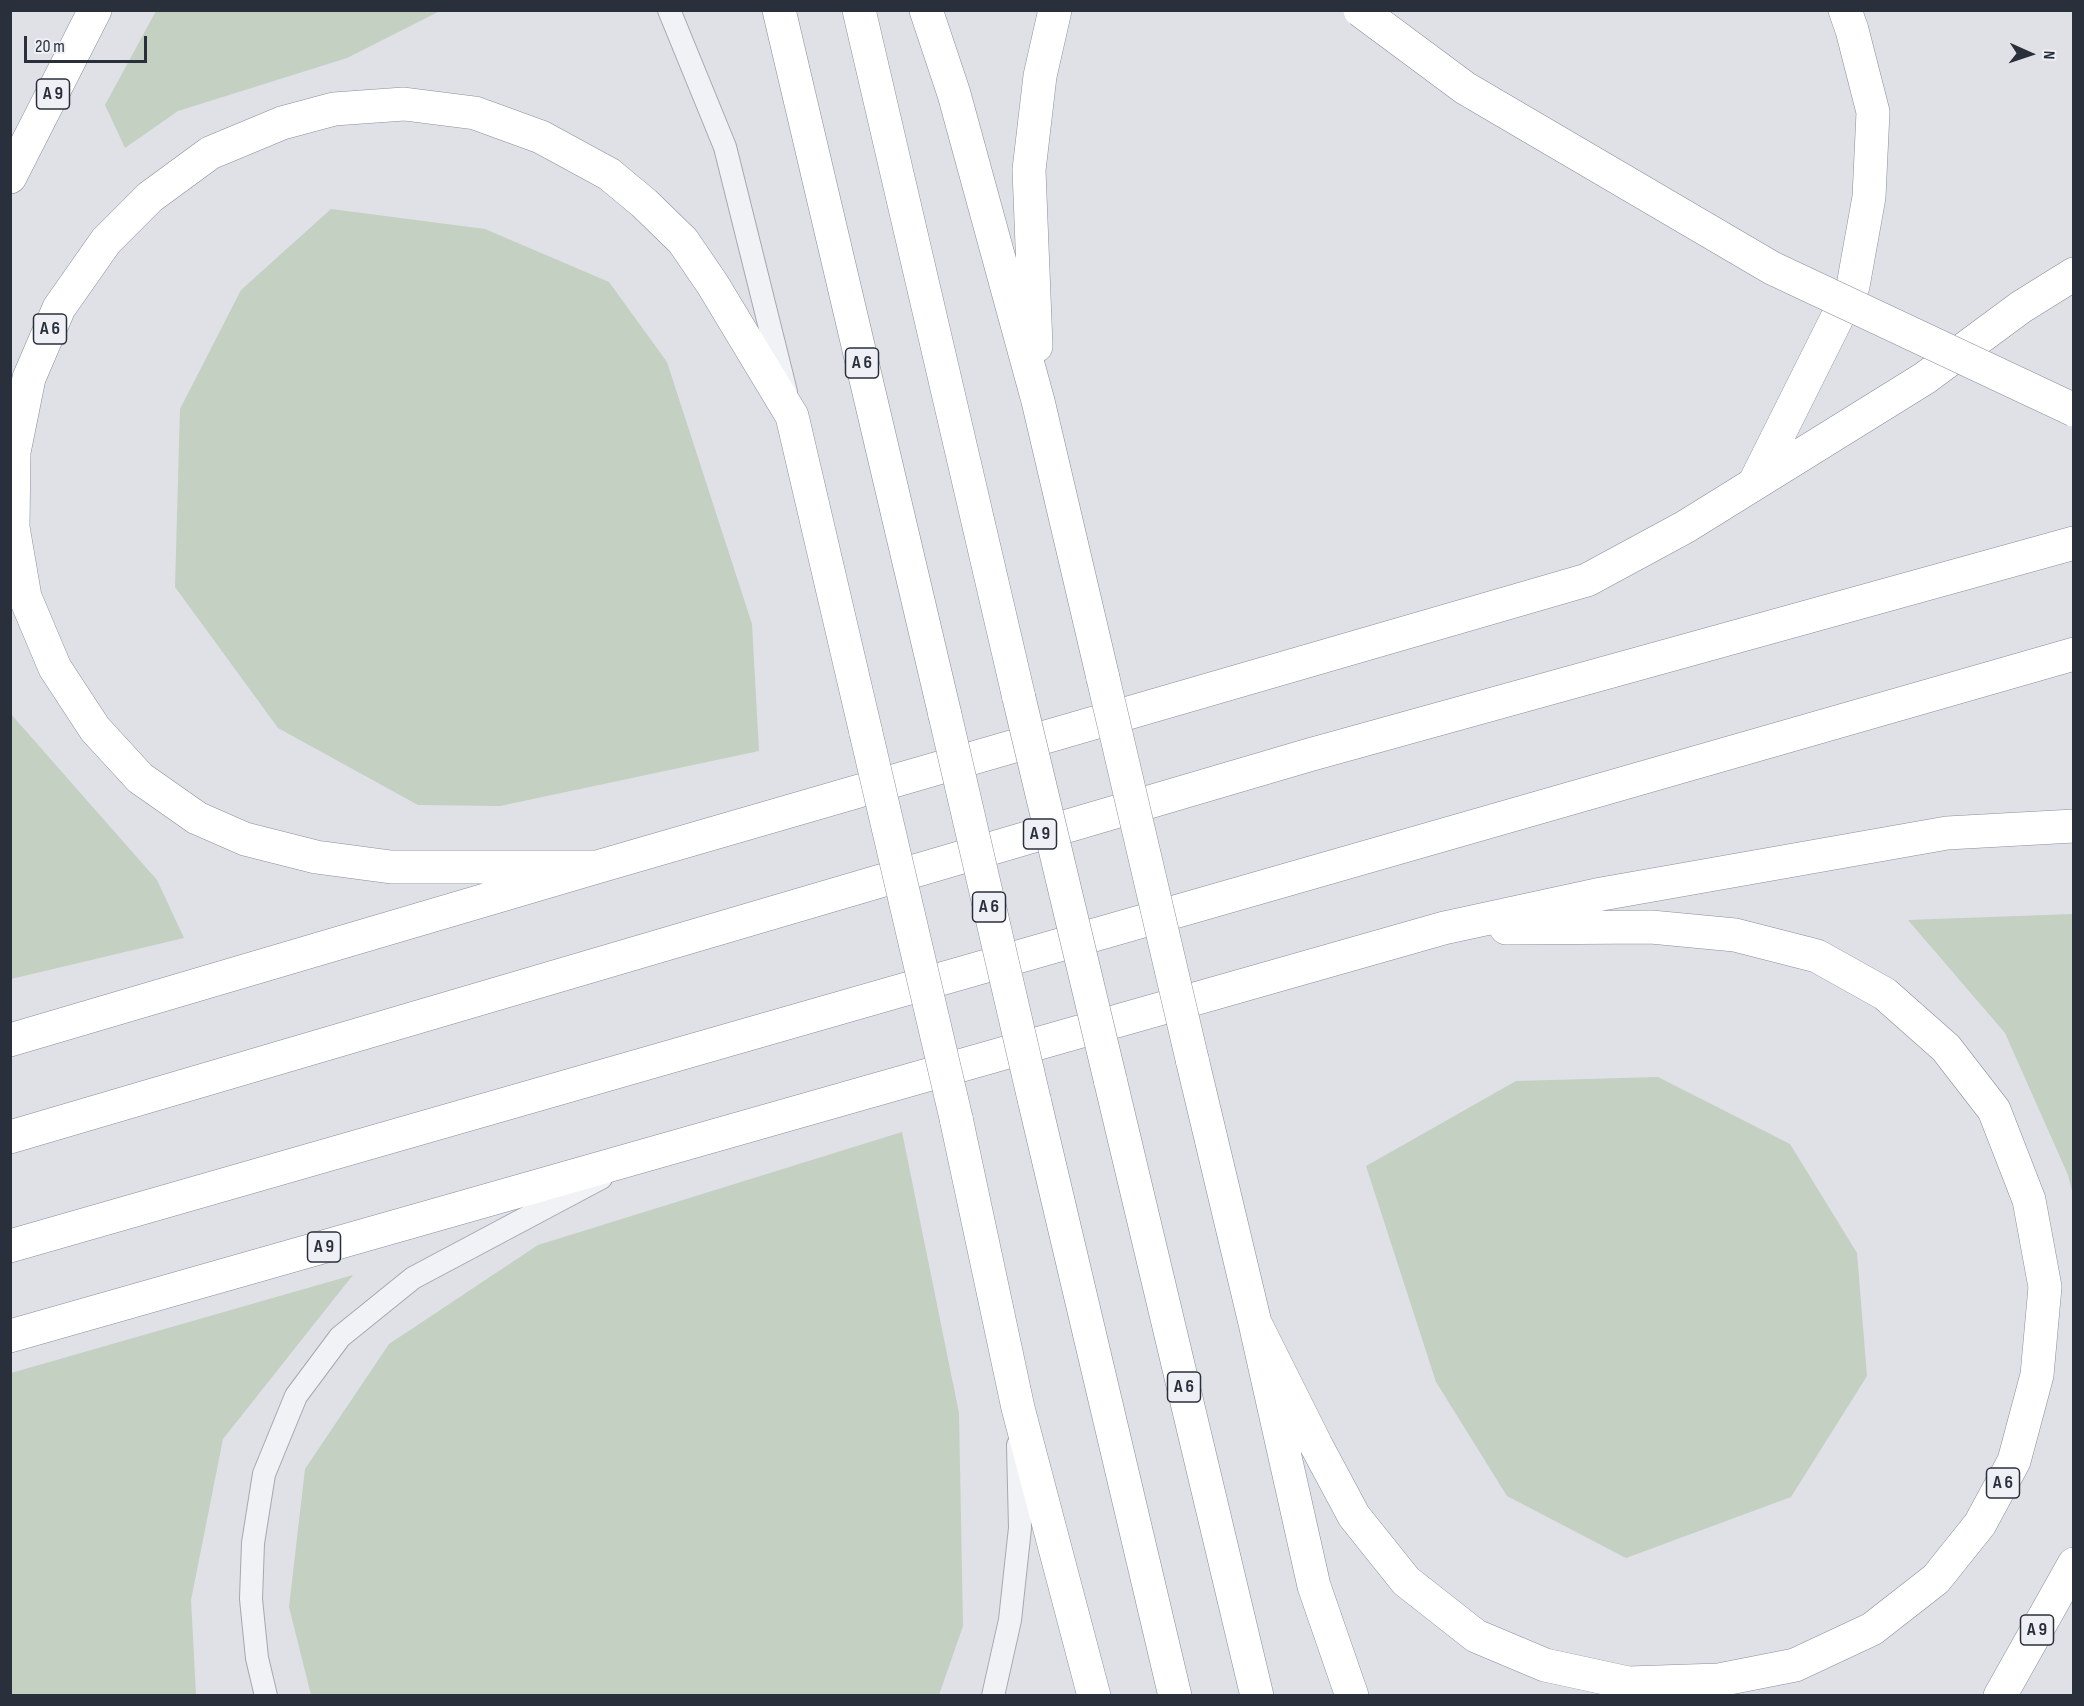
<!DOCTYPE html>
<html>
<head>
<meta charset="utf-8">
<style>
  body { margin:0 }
  #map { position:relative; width:2084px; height:1706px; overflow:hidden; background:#dfe1e7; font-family:"Sofia Sans Condensed",sans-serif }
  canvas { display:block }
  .frame { position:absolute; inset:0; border:12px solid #2a2f3c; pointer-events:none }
  .north { position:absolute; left:2000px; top:24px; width:60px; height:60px; -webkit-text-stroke:4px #eef0f5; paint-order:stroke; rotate:93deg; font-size:16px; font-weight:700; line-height:24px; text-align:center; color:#2a2f3c }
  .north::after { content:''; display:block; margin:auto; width:21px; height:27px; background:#2a2f3c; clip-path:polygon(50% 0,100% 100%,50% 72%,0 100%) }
  .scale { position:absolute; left:24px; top:36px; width:123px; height:27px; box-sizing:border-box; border:3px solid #2a2f3c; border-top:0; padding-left:8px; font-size:18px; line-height:21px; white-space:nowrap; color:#2a2f3c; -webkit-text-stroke:4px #eef0f5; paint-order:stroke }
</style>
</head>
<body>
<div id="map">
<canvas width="2084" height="1706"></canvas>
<div class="frame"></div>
<div class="north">N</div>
<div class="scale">20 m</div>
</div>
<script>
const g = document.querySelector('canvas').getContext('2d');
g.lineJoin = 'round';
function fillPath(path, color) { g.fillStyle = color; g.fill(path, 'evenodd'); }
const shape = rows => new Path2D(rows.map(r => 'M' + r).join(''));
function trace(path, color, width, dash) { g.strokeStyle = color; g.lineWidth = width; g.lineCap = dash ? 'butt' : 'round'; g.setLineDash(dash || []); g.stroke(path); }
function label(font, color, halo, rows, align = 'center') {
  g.font = font + ' "Sofia Sans Condensed",sans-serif'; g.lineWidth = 4.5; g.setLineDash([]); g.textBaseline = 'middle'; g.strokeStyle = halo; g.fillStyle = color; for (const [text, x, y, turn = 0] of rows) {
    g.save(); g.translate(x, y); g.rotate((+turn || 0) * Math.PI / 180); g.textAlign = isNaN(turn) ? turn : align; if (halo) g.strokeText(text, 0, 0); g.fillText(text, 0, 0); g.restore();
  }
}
const green = shape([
  [156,11,156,10,440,11,347,58,178,111,125,148,105,105],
  [331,209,485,229,609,282,667,362,752,624,759,751,500,806,418,805,278,728,175,587,180,409,241,290],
  [10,713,157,880,184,938,11,979],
  [2073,914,2074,914,2073,1195,2068,1175,2005,1033,1908,920],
  [1658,1077,1790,1144,1857,1253,1867,1376,1791,1497,1626,1558,1507,1496,1436,1382,1366,1166,1516,1081],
  [902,1132,959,1413,963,1626,939,1695,311,1695,289,1607,305,1469,389,1344,538,1245],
  [353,1275,223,1439,191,1600,196,1695,11,1695,11,1373]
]);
const service = shape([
  [669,10,725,147,786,392],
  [266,1696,257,1658,251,1599,253,1543,264,1474,296,1396,340,1337,413,1278,601,1178],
  [993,1696,1010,1620,1020,1528,1018,1445]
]);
const motorway = shape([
  [779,10,945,715],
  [859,10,1019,698],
  [926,10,954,94,1038,401,1103,678],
  [10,177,95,10],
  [1036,346,1029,170,1040,76,1055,10],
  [1754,484,1853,286,1869,197,1873,112,1852,30,1845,10],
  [597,867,391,867,316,857,245,839,197,818,140,778,95,729,55,668,25,597,13,527,14,452,29,378,59,308,106,241,150,197,210,153,282,123,334,109,404,104,475,113,541,137,609,174,644,203,683,241,713,285,792,416,866,733],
  [10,1040,597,867,1587,580,1685,527,1925,378,2021,307,2074,274],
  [1192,1059,1255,1323,1314,1586,1352,1696],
  [1110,1079,1257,1696],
  [1034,1099,1175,1696],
  [956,1118,1018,1408,1094,1696],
  [10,1137,1309,755,2074,543],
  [10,1246,2074,654],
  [1255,1323,1316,1445,1354,1516,1406,1581,1476,1636,1545,1665,1628,1683,1719,1680,1795,1665,1872,1629,1936,1579,1980,1524,2014,1461,2037,1375,2045,1287,2029,1200,1994,1110,1946,1048,1885,994,1817,956,1735,935,1651,927,1506,928],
  [10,1336,1444,928,1596,895,1947,833,2074,826],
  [2000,1696,2074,1564]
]);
const motorwayBridge = shape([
  [1360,10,1465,88,1772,268,2074,410],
  [1103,678,1192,1059],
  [1019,698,1110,1079],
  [945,715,1034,1099],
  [866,733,956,1118]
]);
const shields = [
  [53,94,33],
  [50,329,33],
  [862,363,33],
  [1040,834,33],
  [989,907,33],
  [324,1247,33],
  [1184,1387,33],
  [2003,1483,33],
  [2037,1630,33]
];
const shieldNames = [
  ["A 9",53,94],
  ["A 6",50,329],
  ["A 6",862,363],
  ["A 9",1040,834],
  ["A 6",989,907],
  ["A 9",324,1247],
  ["A 6",1184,1387],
  ["A 6",2003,1483],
  ["A 9",2037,1630]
];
fillPath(green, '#c4d0c1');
trace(service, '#a5a8b0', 24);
trace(motorway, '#888e9c', 34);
trace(service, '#f1f2f6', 22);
trace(motorway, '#fff', 33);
trace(motorwayBridge, '#888e9c', 34, []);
trace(motorwayBridge, '#fff', 33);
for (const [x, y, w] of shields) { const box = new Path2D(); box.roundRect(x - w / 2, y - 15, w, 30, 4.5); g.fillStyle = '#eef0f5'; g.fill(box); trace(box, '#2a2f3c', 1.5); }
label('bold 18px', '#2a2f3c', null, shieldNames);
</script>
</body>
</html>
